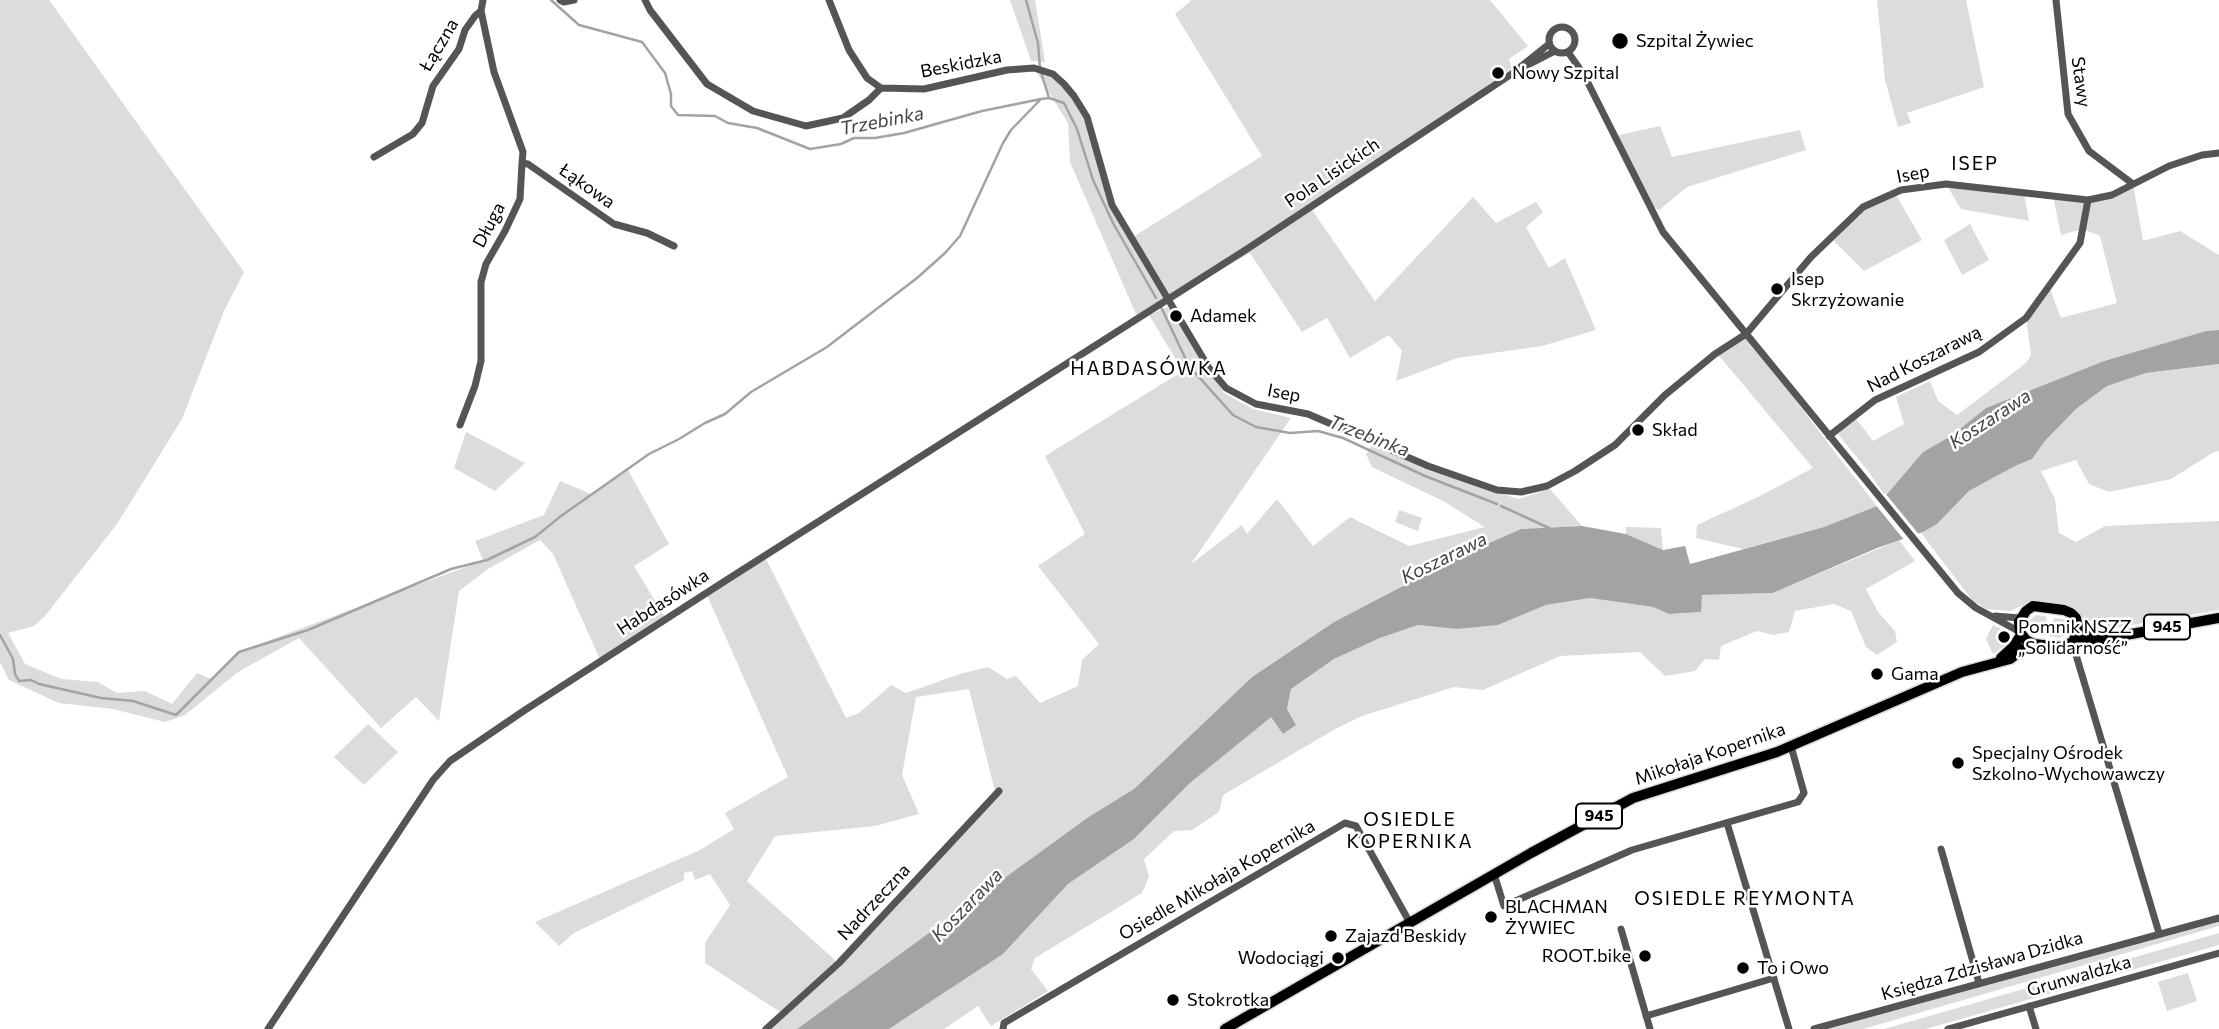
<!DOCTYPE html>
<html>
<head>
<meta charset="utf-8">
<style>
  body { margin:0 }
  canvas { display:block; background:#fff }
</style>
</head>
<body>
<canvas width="2219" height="1029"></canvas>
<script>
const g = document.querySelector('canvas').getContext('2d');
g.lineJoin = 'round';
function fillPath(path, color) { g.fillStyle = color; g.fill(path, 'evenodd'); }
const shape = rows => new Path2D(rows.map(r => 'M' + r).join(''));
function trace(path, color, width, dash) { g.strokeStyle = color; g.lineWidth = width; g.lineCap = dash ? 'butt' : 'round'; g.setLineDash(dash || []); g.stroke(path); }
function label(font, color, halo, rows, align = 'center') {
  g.font = font + ' Commissioner,sans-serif'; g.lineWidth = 5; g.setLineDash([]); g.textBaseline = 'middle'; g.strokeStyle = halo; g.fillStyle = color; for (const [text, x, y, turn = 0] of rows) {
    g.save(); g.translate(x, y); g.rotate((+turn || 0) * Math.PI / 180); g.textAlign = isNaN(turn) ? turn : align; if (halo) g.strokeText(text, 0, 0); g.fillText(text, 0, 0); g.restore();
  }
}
const green = shape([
  [0,0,49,0,244,272,224,311,182,419,117,524,45,616,34,626,8,633,25,664,61,679,98,682,117,693,145,691,172,704,197,673,211,679,243,650,482,561,485,565,475,541,544,515,560,481,591,494,628,470,669,544,634,566,666,619,601,662,553,554,540,540,488,569,459,591,439,721,416,697,381,728,299,638,238,672,185,715,165,722,113,709,59,703,9,680,0,662],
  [1010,0,1035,0,1045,62,1031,61],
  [1192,0,1490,0,1528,46,1509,59,1512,68,1308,212,1312,210,1375,301,1473,197,1496,223,1536,202,1543,212,1526,227,1549,268,1565,258,1596,330,1542,346,1457,358,1396,381,1402,351,1389,335,1350,358,1327,318,1302,332,1250,253,1168,298,1138,319,1070,162,1068,123,1034,68,1053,74,1087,117,1112,205,1133,237,1262,156,1175,14],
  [1877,0,1966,0,1984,87,1907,113,1911,123,1898,127,1885,80],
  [1660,126,1672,157,1800,130,1806,150,1687,187,1659,210,1650,206,1615,136],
  [1946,184,2024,193,2029,221,1961,209],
  [2133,184,2143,241,2180,231,2219,255,2219,330,2206,331,2104,361,1986,408,1951,436,1923,452,1886,497,1868,471,1838,434,1854,416,1873,441,1904,424,1896,397,1930,381,1938,401,1957,415,2026,363,2031,355,2026,318,2049,286,2061,318,2117,303,2100,236,2083,229,2061,235,2053,196,2088,200],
  [1895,193,1922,240,1864,271,1831,238,1863,207],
  [1970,224,1989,260,1962,275,1944,240],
  [1168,307,1224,393,1253,409,1291,418,1191,564,1242,525,1247,534,1277,499,1313,546,1350,517,1409,546,1485,527,1443,501,1372,467,1366,454,1372,446,1425,469,1518,499,1550,489,1582,526,1521,529,1465,553,1334,622,1252,677,1134,789,1087,818,797,1029,770,1029,842,964,899,904,995,791,969,689,916,697,902,775,919,814,875,826,775,836,747,881,837,962,780,1012,705,963,705,943,730,905,710,874,695,880,692,871,684,873,684,880,574,933,559,946,535,922,700,850,734,829,725,813,788,777,706,593,766,559,846,718,859,713,891,685,906,693,960,674,988,667,1007,679,1016,676,1040,703,1078,686,1082,660,1099,644,1038,566,1085,534,1045,456,1183,371,1149,315],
  [1746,334,1837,455,1877,506,1824,527,1743,549,1696,538,1697,525,1758,497,1813,468,1721,358,1715,354],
  [2219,364,2219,451,2214,452,2171,479,2109,492,2089,484,2076,460,2041,471,2055,499,2059,533,2076,542,2105,526,2219,521,2219,610,2109,629,2090,625,2073,608,2030,602,2010,611,1986,609,1972,600,1921,533,1937,524,1969,491,2015,466,2032,459,2045,441,2076,409,2107,386,2146,373],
  [466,432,525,463,495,491,454,468],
  [1399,510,1422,518,1418,531,1395,522],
  [1626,527,1661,528,1663,550,1626,534],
  [1899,540,1915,561,1866,589,1878,612,1895,631,1897,642,1877,655,1866,647,1851,611,1834,604,1795,611,1789,632,1773,635,1757,631,1721,646,1719,660,1705,659,1695,671,1665,676,1640,652,1560,656,1483,690,1454,687,1362,716,1337,728,1223,795,1219,812,1192,830,1174,831,1144,859,1149,877,1142,893,1035,958,1031,969,1048,991,991,1026,978,1006,944,1029,889,1029,1003,954,1068,884,1134,839,1190,783,1271,716,1283,734,1296,725,1287,709,1291,689,1334,659,1380,638,1418,625,1457,629,1498,625,1546,605,1590,598,1653,607,1669,614,1701,612,1701,595,1773,593],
  [2036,615,2046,616,2047,624,2051,625,2055,618,2064,619,2069,624,2068,633,2059,638,2032,633,2029,629,2028,622],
  [1993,625,2001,629,2008,643,1993,654,1986,639],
  [368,724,398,752,364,785,334,757],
  [2219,922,2219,926,1863,1029,1827,1029],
  [2219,933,2219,945,1926,1029,1884,1029],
  [2188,973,2197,1001,2167,1011,2158,982]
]);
const water = shape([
  [2219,330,2219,364,2146,373,2107,386,2076,409,2045,441,2032,459,2015,466,1969,491,1937,524,1923,532,1877,548,1773,593,1702,595,1701,612,1669,614,1653,607,1590,598,1546,605,1498,625,1457,629,1418,625,1380,638,1334,659,1291,689,1287,709,1296,725,1283,734,1271,717,1190,783,1134,839,1068,884,1003,954,889,1029,797,1029,1087,818,1134,789,1252,677,1334,622,1466,553,1521,529,1582,526,1626,534,1663,550,1685,546,1690,564,1824,527,1877,506,1923,452,1951,436,1986,408,2104,361,2206,331]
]);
const pier = shape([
  [1885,493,1921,537,1905,541,1874,503]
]);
const stream = shape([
  [551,0,579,25,642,42,665,73,671,94,671,106,678,115,715,116,728,123,757,128,810,149,841,144,854,138,875,138,904,133,982,111,1041,99,1049,98,1064,103,1077,129,1093,180,1113,223,1156,298],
  [1026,0,1038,43,1040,69,1049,98],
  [1161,307,1189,366,1233,415,1256,427,1290,433,1318,431,1343,438,1425,476,1497,504],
  [1501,506,1549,528],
  [0,635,13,659,15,674,19,681,31,680,39,684,101,698,133,701,176,715,239,652,308,630,451,569,487,560,535,537,561,516,649,454,679,439,705,423,725,414,751,392,827,347,917,278,945,253,960,236,1003,143,1011,130,1041,99]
]);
const minor = shape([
  [560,0,564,2,574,0],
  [645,0,650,10,707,84,753,111,806,126,843,118,869,100,881,88],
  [829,0,849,50,867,78,881,88,924,89,1007,70,1034,68,1053,74,1064,84,1074,96,1087,117,1112,205,1209,368,1226,388,1256,404,1308,414,1428,466,1497,490,1521,492,1547,486,1575,471,1615,445,1665,395,1715,354,1746,334,1811,257,1863,207,1901,190,1946,184,2088,200,2112,195,2169,166,2202,155,2219,153],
  [2056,0,2068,114,2089,151,2133,184],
  '1549 40a13 13 0 1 1 26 0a13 13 0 1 1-26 0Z',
  [1568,52,1584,75,1663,232,1958,593,1976,608,2020,632],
  [1526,66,1555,51],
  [374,157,413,134,422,123,433,86,459,49,465,30,475,16,481,11],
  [522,163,528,164,614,224,647,233,674,246],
  [460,425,475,386,481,361,481,282,486,264,505,231,520,199,522,163,523,152,494,72,481,11,483,0],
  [1829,436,1875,400,1979,352,2026,318,2080,243,2088,200],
  [1995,616,2020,618],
  [2070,643,2076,655,2159,933],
  [1727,823,1789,1029],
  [1941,849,1979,983],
  [1494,874,1504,906,1632,850,1798,802,1804,793,1791,746],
  [1621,929,1650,1029],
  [2029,1006,2036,1029],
  [1646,1016,1774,978],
  [268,1029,433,780,450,761,525,710,725,581,1247,249,1513,73,1549,44],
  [766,1029,839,963,999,791],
  [1003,1029,1004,1023,1345,823,1356,826,1410,923],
  [1814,1029,2219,918],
  [1948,1029,2219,953]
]);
const primary = shape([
  [2033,606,2064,610,2071,613,2076,618,2078,628,2074,640,2067,646,2060,647,2034,644,2026,640,2020,632,2019,622,2026,611,2033,606],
  [2078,628,2112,635],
  [2074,640,2104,639,2219,618],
  [2001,658,2013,647,2021,635],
  [1225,1029,1531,853,1633,798,1777,752,1962,672,2010,659,2031,643]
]);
const markers = [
  [1620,41,9,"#000"],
  [1498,73,7,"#000"],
  [1777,289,7,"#000"],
  [1176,316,7,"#000"],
  [1638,430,7,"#000"],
  [2004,637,7,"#000"],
  [1877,674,7,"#000"],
  [1958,763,7,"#000"],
  [1491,917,7,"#000"],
  [1331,936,7,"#000"],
  [1645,956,7,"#000"],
  [1338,958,7,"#000"],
  [1743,968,7,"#000"],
  [1173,1000,7,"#000"]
];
const shields = [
  [2167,627,46],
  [1599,816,46]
];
const shieldNames = [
  ["945",2167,627],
  ["945",1599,816]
];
const poiNames = [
  ["Szpital Żywiec",1636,41],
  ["Nowy Szpital",1512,73],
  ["Isep",1791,279],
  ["Skrzyżowanie",1791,300],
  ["Adamek",1190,316],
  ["Skład",1652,430],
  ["Pomnik NSZZ",2018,627],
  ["„Solidarność”",2018,648],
  ["Gama",1891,674],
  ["Specjalny Ośrodek",1972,753],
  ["Szkolno-Wychowawczy",1972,774],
  ["BLACHMAN",1505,907],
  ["ŻYWIEC",1505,928],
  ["Zajazd Beskidy",1345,936],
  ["ROOT.bike",1631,956,"right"],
  ["Wodociągi",1324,958,"right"],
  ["To i Owo",1757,968],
  ["Stokrotka",1187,1000]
];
const streetNames = [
  ["Łączna",439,45,-59],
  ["Beskidzka",961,64,-11],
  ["Stawy",2081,82,82],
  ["Pola Lisickich",1332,173,-34],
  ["Isep",1913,174,-11],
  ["Łąkowa",587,186,35],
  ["Długa",489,225,-62],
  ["Nad Koszarawą",1924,359,-27],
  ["Isep",1284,393,11],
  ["Habdasówka",663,602,-33],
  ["Mikołaja Kopernika",1710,754,-19],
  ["Osiedle Mikołaja Kopernika",1217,880,-30],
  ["Nadrzeczna",874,902,-47],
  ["Księdza Zdzisława Dzidka",1982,966,-16],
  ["Grunwaldzka",2079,976,-16]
];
const waterNames = [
  ["Trzebinka",882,121,-11],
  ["Koszarawa",1990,419,-33],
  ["Trzebinka",1369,436,21],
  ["Koszarawa",1444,558,-26],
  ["Koszarawa",967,905,-46]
];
const neighbourhoodNames = [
  ["ISEP",1975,164],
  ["HABDASÓWKA",1149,369],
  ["OSIEDLE",1410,820],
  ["KOPERNIKA",1410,842],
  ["OSIEDLE REYMONTA",1745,899]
];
fillPath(green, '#dcdcdc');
fillPath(water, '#a3a3a3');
fillPath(pier, '#fff');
trace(stream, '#a3a3a3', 2.5);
trace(primary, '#dbdbdb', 13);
trace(minor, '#555', 7);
trace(primary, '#000', 10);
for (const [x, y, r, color] of markers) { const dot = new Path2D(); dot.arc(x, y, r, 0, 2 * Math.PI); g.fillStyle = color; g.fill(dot); trace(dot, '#fff', 2.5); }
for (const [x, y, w] of shields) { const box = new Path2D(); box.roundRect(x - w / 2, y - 12.5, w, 25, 5); g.fillStyle = '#fff'; g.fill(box); trace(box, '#000', 2); }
label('bold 16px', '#000', null, shieldNames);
label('18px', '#000', '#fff', poiNames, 'left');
label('18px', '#000', '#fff', streetNames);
label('italic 19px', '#444', '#fff', waterNames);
g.letterSpacing = '2px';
label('19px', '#000', '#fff', neighbourhoodNames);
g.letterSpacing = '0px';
</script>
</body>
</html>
